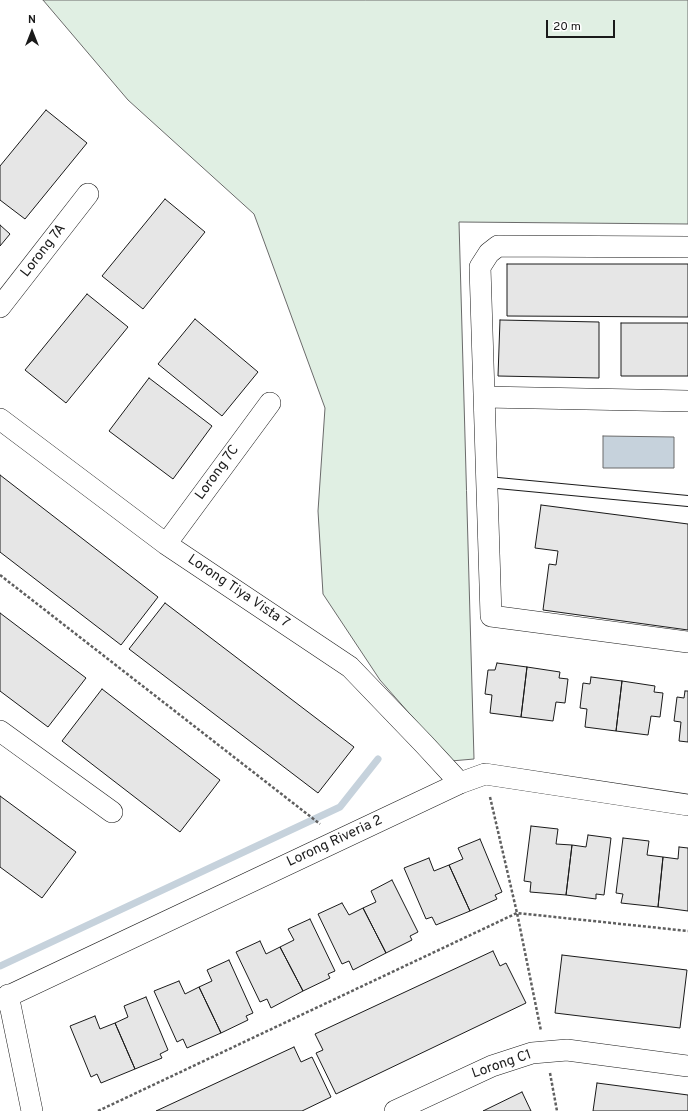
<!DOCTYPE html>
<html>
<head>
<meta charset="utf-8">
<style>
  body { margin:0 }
  #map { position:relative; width:688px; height:1111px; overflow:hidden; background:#fff; font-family:Overpass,sans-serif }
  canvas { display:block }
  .north { position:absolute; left:12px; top:12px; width:40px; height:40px; -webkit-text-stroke:3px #fff; paint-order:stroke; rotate:0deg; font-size:11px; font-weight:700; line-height:16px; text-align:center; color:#1a1a1a }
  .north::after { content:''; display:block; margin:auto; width:14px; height:18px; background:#1a1a1a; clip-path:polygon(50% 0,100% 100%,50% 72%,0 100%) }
  .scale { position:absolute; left:546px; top:20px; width:69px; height:18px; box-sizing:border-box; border:2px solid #1a1a1a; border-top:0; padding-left:5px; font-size:12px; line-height:14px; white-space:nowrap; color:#1a1a1a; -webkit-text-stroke:3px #fff; paint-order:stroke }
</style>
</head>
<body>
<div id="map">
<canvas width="688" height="1111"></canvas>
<div class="north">N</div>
<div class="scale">20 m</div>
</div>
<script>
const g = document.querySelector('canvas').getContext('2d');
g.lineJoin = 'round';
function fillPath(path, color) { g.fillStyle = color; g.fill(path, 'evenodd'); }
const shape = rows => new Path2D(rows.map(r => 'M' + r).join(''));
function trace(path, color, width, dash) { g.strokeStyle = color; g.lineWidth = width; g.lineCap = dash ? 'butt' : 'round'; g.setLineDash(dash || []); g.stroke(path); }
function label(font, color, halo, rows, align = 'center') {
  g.font = font + ' Overpass,sans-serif'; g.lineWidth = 3; g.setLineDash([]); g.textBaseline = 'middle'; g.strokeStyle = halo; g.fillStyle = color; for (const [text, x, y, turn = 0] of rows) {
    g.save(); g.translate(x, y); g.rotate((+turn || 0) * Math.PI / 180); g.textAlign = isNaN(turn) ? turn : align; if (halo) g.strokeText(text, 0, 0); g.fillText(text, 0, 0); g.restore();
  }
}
const green = shape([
  [43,0,688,0,688,224,459,222,474,759,451,761,380,680,323,594,318,511,325,408,254,214,128,100,43,0]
]);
const water = shape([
  [603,436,674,437,674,468,603,468,603,436]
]);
const stream = shape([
  [0,966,340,807,378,759]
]);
const building = shape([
  [46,110,87,143,25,219,0,200,0,166,46,110],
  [165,199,205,232,143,309,102,276,165,199],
  [0,225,10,234,0,246,0,225],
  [507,264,688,264,688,317,507,316,507,264],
  [87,294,128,327,66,403,25,370,87,294],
  [195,319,258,372,222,416,158,364,195,319],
  [500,320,599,322,599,378,498,376,500,320],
  [621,323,688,323,688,376,621,376,621,323],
  [149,378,212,426,173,479,109,431,149,378],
  [0,475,158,597,121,645,0,552,0,475],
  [541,505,688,524,688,630,543,610,549,564,556,565,558,551,535,548,541,505],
  [165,603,354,747,318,793,129,649,165,603],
  [0,613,86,678,48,727,0,691,0,613],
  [497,663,527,667,521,717,490,713,492,695,485,694,488,670,495,670,497,663],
  [527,667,560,672,559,678,568,679,565,703,556,702,553,721,521,717,527,667],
  [591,677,622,681,616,731,585,727,587,709,580,708,583,683,590,684,591,677],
  [622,681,655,686,654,692,663,693,660,717,651,716,648,735,616,731,622,681],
  [102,689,220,780,180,832,62,741,102,689],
  [685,691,688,691,688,742,679,741,681,722,674,721,677,697,684,698,685,691],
  [0,796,76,852,42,898,0,867,0,796],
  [531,826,558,829,556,844,572,845,566,895,530,892,531,882,524,881,531,826],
  [588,835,611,838,604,895,596,894,596,899,566,895,572,845,586,847,588,835],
  [623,838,649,841,647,855,663,857,658,907,621,903,623,894,616,893,623,838],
  [480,839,502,892,495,895,497,899,470,911,449,865,463,859,458,848,480,839],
  [679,847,688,848,688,911,658,907,663,857,678,859,679,847],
  [429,858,434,871,449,865,470,911,436,925,432,917,426,919,404,868,429,858],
  [392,880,418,932,410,936,412,940,386,953,363,908,376,902,371,891,392,880],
  [342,903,349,915,363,908,386,953,353,970,349,961,342,964,318,914,342,903],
  [310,919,335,971,328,974,330,978,303,991,280,947,294,940,288,929,310,919],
  [260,941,266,954,280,947,303,991,271,1008,267,999,260,1002,236,952,260,941],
  [493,951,500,966,506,963,526,1003,336,1094,316,1053,323,1050,315,1034,493,951],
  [562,955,687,970,680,1028,555,1013,562,955],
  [229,960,253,1013,246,1016,248,1020,221,1033,199,987,212,981,207,970,229,960],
  [179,981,185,994,199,987,221,1033,187,1048,183,1039,177,1042,154,991,179,981],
  [146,997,168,1050,160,1054,162,1058,135,1069,115,1023,128,1017,124,1006,146,997],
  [95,1016,100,1029,115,1023,135,1069,101,1083,97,1074,91,1077,70,1026,95,1016],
  [294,1047,301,1062,312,1057,331,1097,302,1111,156,1111,294,1047],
  [597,1083,688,1095,688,1111,593,1111,597,1083],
  [522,1092,531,1111,483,1111,522,1092]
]);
const path = shape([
  [0,575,320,824],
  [490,797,517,913,541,1031],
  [550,1073,557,1111],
  [98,1111,517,913,688,931]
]);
const service = shape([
  [487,482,688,501]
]);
const minor = shape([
  [688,247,498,246,489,253,480,267,491,616,688,642],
  [0,307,88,194],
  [484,397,688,401],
  [0,419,166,544,350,667,424,744,460,783],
  [166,544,270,403],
  [0,731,112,812],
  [8,995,32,1111],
  [0,1000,460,783,485,774,688,805],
  [395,1111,492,1066,532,1053,567,1050,688,1066]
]);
const streetNames = [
  ["Lorong 7A",44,251,-52],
  ["Lorong 7C",218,473,-54],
  ["Lorong Tiya Vista 7",238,592,34],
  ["Lorong Riveria 2",335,842,-25],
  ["Lorong C1",502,1065,-19]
];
fillPath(green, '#e0efe3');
trace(green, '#6a6a6a', 1);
fillPath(water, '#c6d2dc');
trace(water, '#6a6a6a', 1);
trace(stream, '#c6d2dc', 7);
fillPath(building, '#e6e6e6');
trace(building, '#1a1a1a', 1);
trace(service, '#1a1a1a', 12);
trace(minor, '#1a1a1a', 22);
trace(path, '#5f5f5f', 2.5, [3, 2]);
trace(service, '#fff', 10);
trace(minor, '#fff', 21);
label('14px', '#1a1a1a', '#fff', streetNames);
</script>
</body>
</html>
